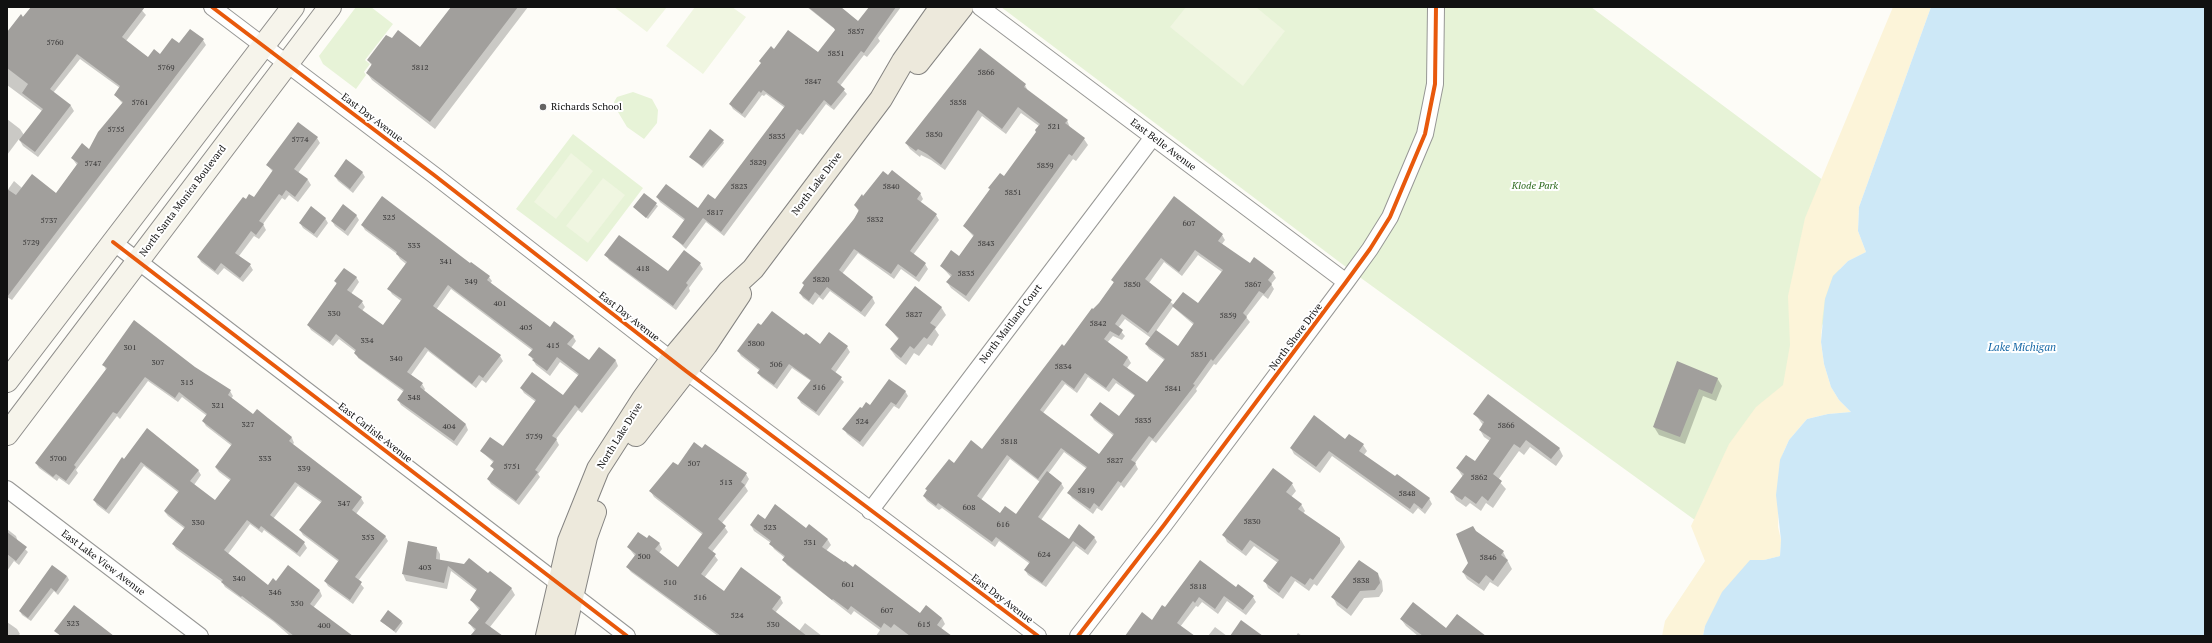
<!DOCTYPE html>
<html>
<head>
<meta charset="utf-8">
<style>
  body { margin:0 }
  #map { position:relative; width:2212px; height:643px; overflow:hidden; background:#fdfcf7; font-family:"PT Serif",serif }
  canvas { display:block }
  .frame { position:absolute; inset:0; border:8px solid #111; pointer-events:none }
</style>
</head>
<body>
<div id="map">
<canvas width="2212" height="643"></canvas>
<div class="frame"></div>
</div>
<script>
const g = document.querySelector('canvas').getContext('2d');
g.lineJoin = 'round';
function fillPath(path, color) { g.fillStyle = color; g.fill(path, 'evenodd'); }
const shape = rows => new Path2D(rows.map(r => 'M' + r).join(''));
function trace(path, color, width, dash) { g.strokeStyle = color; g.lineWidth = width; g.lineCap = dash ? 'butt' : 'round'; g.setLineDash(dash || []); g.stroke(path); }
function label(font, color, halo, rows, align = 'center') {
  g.font = font + ' "PT Serif",serif'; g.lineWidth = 4; g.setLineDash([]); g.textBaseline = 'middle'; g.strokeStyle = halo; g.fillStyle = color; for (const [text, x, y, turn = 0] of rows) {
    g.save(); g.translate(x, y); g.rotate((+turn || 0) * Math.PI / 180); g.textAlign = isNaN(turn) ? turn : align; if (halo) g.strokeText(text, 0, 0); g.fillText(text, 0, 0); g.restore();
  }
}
const green = shape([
  [356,7,371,7,393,24,365,60,370,64,364,72,366,75,356,89,323,64,319,56],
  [1001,7,1591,7,1859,207,1750,560,1354,273],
  [633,92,652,99,658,110,657,123,644,139,627,127,615,107,614,102,617,97],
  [573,134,643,188,587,262,516,209]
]);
const sand = shape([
  [1893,7,1931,7,1859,207,1858,231,1866,252,1848,261,1833,276,1825,299,1822,321,1821,342,1824,364,1831,387,1839,400,1851,412,1828,414,1807,419,1789,440,1780,460,1778,527,1781,540,1780,556,1764,560,1705,626,1703,636,1662,636,1665,621,1705,561,1691,526,1729,444,1756,407,1783,385,1790,345,1788,296,1805,218]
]);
const pitch = shape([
  [614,7,667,7,647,32],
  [695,7,732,7,746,17,703,74,666,46],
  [1186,7,1256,7,1285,31,1243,86,1170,27],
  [571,153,593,171,556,219,534,202],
  [603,178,625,195,588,243,566,226]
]);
const water = shape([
  [1931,7,2205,7,2205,636,1703,636,1705,626,1722,592,1750,560,1764,560,1780,556,1781,540,1776,495,1780,460,1789,440,1807,419,1828,414,1851,412,1839,400,1831,387,1824,364,1821,342,1825,299,1833,276,1848,261,1866,252,1858,231,1859,207]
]);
const shadow = shape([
  [32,7,139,7,146,15,126,41,148,58,161,55,179,44,203,40,206,45,12,300,7,297,7,191,14,181,22,188,56,194,77,165,72,158,89,150,123,104,115,95,120,88,80,59,53,93,71,106,74,111,38,157,23,146,19,139,7,155,7,119,20,129,24,135,42,111,7,85,7,34],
  [452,7,528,7,435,129,372,80,367,73,372,66,368,60,392,40,420,48],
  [807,7,839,7,859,22,870,7,901,7,878,38,880,41,867,57,864,55,840,86,847,94,834,110,826,104,803,135,800,133,724,236,706,222,686,249,673,237,685,221,660,202,657,197,698,210,715,200,785,108,766,94,764,96,762,95,745,118,733,109,730,104,774,50,818,54,836,30],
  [1025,85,1028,91,1067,120,1070,128,1084,139,1088,145,1076,161,1073,159,969,302,951,288,947,282,951,277,941,266,959,257,974,237,964,226,1004,177,1037,132,1039,126,1021,113,1006,134,982,116,945,170,931,160,921,155,920,157,910,149,906,143],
  [317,138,320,143,298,173,308,180,311,185,298,202,289,195,285,200,282,198,263,224,266,230,259,239,254,236,239,256,250,265,253,270,243,282,224,268,218,275,201,262,198,257,246,200,254,198,273,172,267,165],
  [723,141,724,143,703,168,690,157],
  [362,172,365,177,353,193,338,181,335,176],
  [920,193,923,199,920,203,936,215,939,220,913,255,925,264,928,269,919,282,901,269,894,279,858,253,842,274,872,297,875,303,865,317,830,291,823,300,819,297,813,305,803,298,800,293,854,219,859,212,855,205,863,197],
  [644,195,658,206,648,219,634,207],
  [1174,197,1222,235,1225,240,1222,244,1250,265,1273,273,1276,278,1271,284,1274,289,1268,299,1263,295,1246,317,1250,322,1216,365,1214,364,1196,389,1197,391,1156,443,1152,440,1135,463,1138,469,1124,488,1121,485,1102,511,1097,508,1093,514,1072,498,1069,493,1087,469,1064,452,1048,474,1061,483,1064,488,1041,520,1069,540,1094,537,1097,542,1088,555,1076,546,1046,587,1028,575,1025,570,1030,564,999,541,995,547,942,508,939,510,927,501,924,496,928,491,926,489,955,465,982,450,1099,304,1114,283,1112,280],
  [1198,255,1222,272,1198,305,1174,305,1149,283,1164,262,1182,276],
  [1173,307,1194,325,1178,347,1156,331],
  [1125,319,1151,338,1146,344,1149,349,1164,360,1147,383,1127,368,1131,363,1128,358,1107,343,1113,336,1122,340,1125,336,1118,328],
  [1088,377,1109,392,1116,383,1135,396,1119,418,1091,415,1094,420,1114,436,1099,456,1043,413,1065,384,1077,393],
  [1010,459,1040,482,1016,516,1001,515,981,500],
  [356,215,359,220,348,236,335,226,332,221],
  [325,218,328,223,317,238,303,228,300,223],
  [362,225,470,265,489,277,492,281,490,284,550,329,573,336,576,341,571,348,590,361,599,349,616,361,618,366,582,413,578,410,556,439,559,445,538,474,540,477,519,505,491,484,488,479,494,470,492,466,494,463,481,451,503,447,536,402,524,393,521,388,564,397,579,376,560,362,550,376,536,365,530,355,533,351,451,289,436,310,500,356,503,361,486,383,482,380,476,388,428,351,411,375,422,384,425,389,424,391,466,425,468,430,457,446,401,405,398,400,404,392,358,358,356,352,339,339,333,346,311,330,308,325,337,285,335,281,356,277,359,282,351,294,362,302,365,307,362,311,383,326,401,301,392,294,389,289,406,264,400,259,397,254,365,230],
  [606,255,668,273,700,264,703,269,689,288,690,291,676,310,609,260],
  [941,307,946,315,935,329,939,335,932,346,928,344,919,356,914,353,906,365,896,357,891,350,899,340,887,325],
  [829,333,847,347,850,352,835,373,844,382,819,416,801,403,798,398,811,381,792,368,777,389,761,377,758,373,760,371,741,356,738,351,804,337,820,346],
  [1678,363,1717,378,1722,386,1716,401,1703,396,1685,444,1659,435,1654,427],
  [104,365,195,368,230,391,233,396,231,399,253,416,267,418,292,438,294,443,292,445,361,498,364,503,356,514,385,536,388,541,358,581,364,588,353,604,328,586,325,581,339,562,303,535,300,530,322,503,298,486,273,519,304,543,307,548,300,557,264,530,262,533,250,524,228,554,268,586,277,582,288,567,320,591,322,596,313,608,351,636,290,636,274,622,225,587,222,582,176,549,173,544,185,529,168,516,165,512,179,493,144,466,109,514,97,505,94,500,147,429,198,470,201,475,194,485,216,502,231,481,219,472,216,468,232,446,206,426,203,421,207,416,182,397,178,402,148,381,120,419,117,416,76,470,78,473,69,485,59,478,57,481,39,468,36,463,106,370],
  [905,391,908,396,899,409,894,406,863,447,847,434,844,429,862,410],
  [1475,414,1559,448,1563,456,1556,466,1530,447,1524,455,1519,451,1498,480,1506,489,1493,508,1486,503,1481,511,1470,503,1466,507,1456,500,1452,492,1463,477,1457,468,1475,462,1490,441,1484,437,1480,430,1483,425],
  [1349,435,1363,445,1367,451,1364,455,1395,478,1429,498,1432,504,1425,514,1418,508,1413,514,1332,456,1320,473,1294,454,1291,448,1345,440],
  [678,467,746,474,749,479,745,486,748,491,722,523,728,532,712,552,718,560,704,578,724,593,780,597,783,603,775,613,799,631,805,623,822,636,718,636,631,572,627,567,635,556,628,547,647,539,659,543,662,549,659,553,678,568,703,535,654,497,651,492],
  [1292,484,1296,491,1291,497,1301,504,1305,511,1303,514,1341,540,1345,547,1317,586,1314,584,1309,591,1295,581,1283,599,1268,588,1265,581,1278,563,1254,546,1246,556,1227,542,1224,535],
  [765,521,807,529,809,526,828,540,831,545,826,551,920,614,942,618,945,624,941,629,950,636,876,636,880,630,854,611,851,615,787,565,784,560,785,558,774,549,771,543,754,531,751,525],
  [7,529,16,536,18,542,28,552,19,565,14,561,7,571],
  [1475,531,1503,552,1512,569,1498,587,1490,582,1484,591,1467,579,1463,572,1469,563],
  [409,542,436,547,440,554,440,561,489,575,511,588,515,595,490,627,500,636,471,636,475,631,469,623,479,610,471,600,477,591,451,571,447,589,406,581,403,574],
  [1200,561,1236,588,1253,597,1256,602,1246,615,1227,601,1218,614,1202,602,1198,607,1196,606,1180,627,1193,636,1126,636,1152,621,1165,609],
  [1377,573,1382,581,1383,591,1379,597,1364,598,1351,616,1337,605,1333,597],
  [67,576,69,580,58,595,54,591,31,621,22,615,20,611],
  [1401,619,1447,629,1480,636,1418,636,1406,626],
  [381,621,401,621,403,623,396,633],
  [7,622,17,629,20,634,18,636,7,636],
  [1215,627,1227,636,1208,636],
  [1298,633,1302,636,1296,636]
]);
const building = shape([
  [31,7,145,7,122,37,148,57,154,49,160,54,172,38,179,43,190,29,204,39,7,297,7,189,16,195,32,174,56,193,78,163,71,158,82,143,89,149,98,132,123,102,114,95,120,86,77,54,50,89,71,105,35,152,19,140,43,109,22,93,28,84,7,68,7,32,21,14,23,17],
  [451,7,518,7,430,122,366,73,372,64,367,60,386,35,392,38,398,30,420,47],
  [808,7,841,7,858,21,869,7,896,7,864,53,861,51,837,82,845,89,831,106,824,100,800,131,797,129,721,232,703,218,683,245,672,237,685,219,656,197,666,184,698,208,708,194,715,199,785,106,763,90,761,93,759,91,742,114,729,104,761,63,759,61,771,46,774,49,788,30,818,52,835,30,834,28],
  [980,48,1026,84,1024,87,1068,120,1065,123,1085,138,1072,156,1069,154,966,296,946,282,952,275,940,266,951,250,959,256,974,235,963,226,990,189,988,188,1000,173,1004,176,1036,132,1035,130,1040,124,1018,107,1002,129,978,110,941,165,927,154,918,149,916,151,905,143],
  [298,122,318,137,294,169,308,179,295,197,286,190,282,196,279,194,259,221,264,224,256,235,251,231,235,253,251,264,240,278,221,263,215,271,197,257,243,197,246,199,249,194,254,197,273,170,266,165],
  [710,129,724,140,702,166,689,157],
  [346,159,363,172,350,189,334,176],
  [892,170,921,193,917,199,937,214,910,251,926,263,916,277,898,264,891,274,854,249,839,270,873,297,861,312,827,287,820,296,815,292,809,301,799,293,804,285,802,283,854,219,859,210,854,205,862,194,863,196,883,171,888,175],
  [644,193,657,203,646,218,633,207],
  [382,196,470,263,471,262,490,276,487,280,550,327,554,321,574,336,567,344,589,360,599,347,616,360,579,409,575,405,552,436,557,439,535,470,538,472,516,501,487,479,494,469,490,466,494,461,480,451,490,437,503,446,536,400,520,388,532,372,563,395,579,374,557,357,547,371,532,360,534,359,528,355,533,349,448,285,433,306,501,355,483,378,479,375,472,384,425,347,407,372,423,383,420,387,466,424,454,441,397,400,404,390,359,358,354,353,356,350,336,334,330,342,307,325,337,283,334,281,344,268,357,277,347,290,363,301,358,307,383,325,402,299,387,289,407,262,396,254,397,252,361,225],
  [1174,196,1223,234,1218,241,1250,263,1254,257,1274,272,1268,280,1272,284,1264,294,1259,291,1243,313,1247,317,1213,361,1211,359,1193,384,1195,385,1153,439,1149,436,1131,460,1136,463,1121,483,1118,481,1099,507,1094,503,1090,509,1067,493,1087,467,1061,448,1038,479,1007,455,977,496,1000,513,1005,506,1016,514,1047,471,1062,483,1038,517,1069,539,1079,524,1095,537,1085,550,1073,541,1042,583,1024,570,1030,562,996,537,992,542,938,503,936,506,923,496,927,490,925,489,949,459,954,463,971,440,982,449,1062,344,1064,346,1092,308,1093,309,1099,303,1114,282,1111,280],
  [1195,250,1223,270,1198,303,1183,292,1172,306,1194,323,1178,346,1156,330,1145,344,1165,359,1147,382,1123,365,1128,357,1104,339,1110,331,1119,336,1123,330,1115,324,1122,314,1148,333,1172,300,1145,279,1161,258,1179,272],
  [1085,373,1106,388,1113,378,1135,395,1119,416,1100,402,1090,415,1114,434,1099,454,1040,410,1062,380,1074,389],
  [343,204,357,215,345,231,331,221],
  [311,206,326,218,314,234,299,223],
  [619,235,668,271,684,250,701,263,686,283,688,285,673,306,604,255],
  [915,286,942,307,930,323,936,327,927,339,924,337,914,349,910,346,901,358,890,349,899,338,885,325],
  [772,311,804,335,806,333,820,344,829,332,848,346,831,369,842,377,816,412,797,398,811,380,789,364,774,385,757,373,760,369,737,351,758,323,761,325],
  [134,320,195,367,231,390,228,395,253,414,257,409,268,418,292,437,289,441,362,497,352,510,386,536,355,577,362,582,350,600,324,581,339,560,299,530,322,501,295,482,270,515,305,542,297,553,261,526,259,529,247,520,224,550,268,585,273,578,276,581,288,565,320,590,310,604,353,636,294,636,242,596,241,597,221,582,223,580,172,544,185,527,164,511,179,491,141,462,106,510,93,500,122,457,124,459,147,428,199,470,190,481,215,500,231,479,215,467,232,444,202,421,207,414,179,392,175,398,145,377,117,414,113,412,74,465,76,467,66,481,56,474,53,477,35,463,107,368,102,365],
  [1677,361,1718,378,1712,394,1699,389,1680,437,1653,427],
  [889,379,906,391,896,405,891,402,860,442,842,429,860,407,862,408,866,402,870,405],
  [1488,394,1560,448,1551,459,1526,440,1520,448,1514,444,1493,474,1502,481,1488,501,1482,496,1476,504,1465,496,1462,500,1450,492,1464,474,1456,468,1466,455,1475,461,1491,438,1479,430,1484,422,1473,414],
  [1314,415,1345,439,1349,434,1364,444,1359,451,1395,476,1397,474,1430,498,1422,509,1414,503,1410,509,1329,451,1316,467,1290,448],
  [694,442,702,448,705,444,747,473,741,482,745,485,718,519,726,526,708,548,716,554,701,574,724,591,741,567,781,597,772,609,807,636,721,636,626,567,636,554,627,547,638,532,647,538,649,535,660,543,655,549,678,567,703,533,649,491,673,462,678,465],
  [1273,468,1293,483,1286,492,1302,504,1298,509,1340,538,1340,543,1313,580,1310,578,1305,585,1291,576,1279,593,1263,581,1279,560,1250,540,1242,551,1222,535],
  [775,504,806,528,809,524,828,539,822,547,844,562,845,561,853,567,855,564,920,613,926,605,942,618,937,625,952,636,910,636,894,624,891,628,884,623,881,628,851,606,848,610,833,599,832,600,782,560,785,556,769,544,771,541,750,525,758,514,765,519],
  [1473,526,1476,531,1504,551,1501,555,1508,560,1493,581,1486,575,1479,584,1462,572,1468,563,1456,534],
  [7,532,27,547,16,561,7,554],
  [408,541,437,547,436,559,464,564,469,558,488,573,490,571,512,588,485,623,503,636,470,636,476,629,468,623,480,608,470,600,477,589,448,566,444,583,402,574],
  [1200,560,1236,587,1238,584,1254,596,1243,610,1224,596,1215,609,1199,597,1195,603,1193,601,1177,623,1195,636,1125,636,1142,612,1152,620,1162,605,1165,607],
  [1359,560,1378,573,1380,583,1375,590,1360,591,1347,609,1331,597],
  [52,565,67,576,56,592,51,588,28,618,19,611],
  [1413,602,1446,628,1457,614,1486,636,1423,636,1400,619],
  [74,605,114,636,61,636,54,631],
  [388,610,402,621,394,631,380,621],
  [1241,620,1263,636,1230,636]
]);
const street = shape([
  [212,7,434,175,686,371,1038,636],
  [980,7,1346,282],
  [113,242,627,636],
  [7,489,200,636],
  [870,511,1153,137],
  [1078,636,1164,525,1346,282,1370,249,1390,217,1425,134,1435,84,1436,7]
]);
const secondary = shape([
  [7,381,293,7],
  [7,434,330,7]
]);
const primary = shape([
  [918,63,962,7],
  [636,435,706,345,740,294],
  [547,636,569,541,598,469,643,399,671,360,729,291,753,269,881,99,903,61,941,7],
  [563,636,586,537,595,512]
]);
const cycleway = shape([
  [212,7,434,175,686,371,1038,636],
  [113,242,627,636],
  [1078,636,1164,525,1346,282,1370,249,1390,217,1425,134,1435,84,1436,7]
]);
const markers = [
  [543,107,4,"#646362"]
];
const numberNames = [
  ["5857",856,32],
  ["5760",55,43],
  ["5851",836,54],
  ["5769",166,68],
  ["5812",420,68],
  ["5866",986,73],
  ["5847",813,82],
  ["5761",140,103],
  ["5858",958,103],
  ["521",1054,127],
  ["5755",116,130],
  ["5850",934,135],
  ["5835",777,137],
  ["5774",300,140],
  ["5829",758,163],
  ["5747",93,164],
  ["5859",1045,166],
  ["5823",739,187],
  ["5840",891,187],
  ["5851",1013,193],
  ["5817",715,213],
  ["325",389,218],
  ["5832",875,220],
  ["5737",49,221],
  ["607",1189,224],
  ["5729",31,243],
  ["5843",986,244],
  ["333",414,246],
  ["341",446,262],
  ["418",643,269],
  ["5835",966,274],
  ["5820",821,280],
  ["349",471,282],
  ["5850",1132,285],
  ["5867",1253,285],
  ["401",500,304],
  ["330",334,314],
  ["5827",914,315],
  ["5859",1228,316],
  ["5842",1098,324],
  ["405",526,328],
  ["334",367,341],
  ["5800",756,344],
  ["415",553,346],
  ["301",130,348],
  ["5851",1199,355],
  ["340",396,359],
  ["307",158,363],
  ["506",776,365],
  ["5834",1063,367],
  ["315",187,383],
  ["516",819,388],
  ["5841",1173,389],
  ["348",414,398],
  ["321",218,406],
  ["5835",1143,421],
  ["524",862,422],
  ["327",248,425],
  ["5866",1506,426],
  ["404",449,427],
  ["5759",534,437],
  ["5818",1009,442],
  ["5700",58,459],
  ["333",265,459],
  ["5827",1115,461],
  ["507",694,464],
  ["5751",512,467],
  ["339",304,469],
  ["5862",1479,478],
  ["513",726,483],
  ["5819",1086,491],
  ["5848",1407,494],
  ["347",344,504],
  ["608",969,508],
  ["5830",1252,522],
  ["330",198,523],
  ["616",1003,525],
  ["523",770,528],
  ["353",368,538],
  ["531",810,543],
  ["624",1044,555],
  ["500",644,557],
  ["5846",1488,558],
  ["403",425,568],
  ["340",239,579],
  ["5838",1361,581],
  ["510",670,583],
  ["601",848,585],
  ["5818",1198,587],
  ["346",275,593],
  ["516",700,598],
  ["350",297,604],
  ["607",887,611],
  ["524",737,616],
  ["323",73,624],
  ["530",773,625],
  ["615",924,625],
  ["400",324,626]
];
const poiNames = [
  ["Richards School",551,107]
];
const streetNames = [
  ["East Day Avenue",372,118,37],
  ["East Belle Avenue",1163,145,37],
  ["North Lake Drive",817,184,-53],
  ["North Santa Monica Boulevard",183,201,-53],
  ["East Day Avenue",629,317,38],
  ["North Maitland Court",1011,324,-53],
  ["North Shore Drive",1296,337,-53],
  ["East Carlisle Avenue",375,433,38],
  ["North Lake Drive",620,436,-58],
  ["East Lake View Avenue",103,563,37],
  ["East Day Avenue",1002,599,37]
];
const parkNames = [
  ["Klode Park",1535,186]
];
const waterNames = [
  ["Lake Michigan",2022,348]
];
fillPath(green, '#e7f3d7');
fillPath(sand, '#fcf4d9');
fillPath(pitch, '#f0f6e1');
fillPath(water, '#cde8f7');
fillPath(shadow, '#0003');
fillPath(building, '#a19f9c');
trace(street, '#979795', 18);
trace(secondary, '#8e8d8b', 24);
trace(primary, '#858482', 24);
trace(street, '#fffffe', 16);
trace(secondary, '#f6f4eb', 22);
trace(primary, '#ede9dc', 22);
trace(cycleway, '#e8590c', 4);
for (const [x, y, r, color] of markers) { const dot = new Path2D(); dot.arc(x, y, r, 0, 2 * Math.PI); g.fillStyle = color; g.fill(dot); trace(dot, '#fff', 1.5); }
label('8px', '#353434', null, numberNames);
label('10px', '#111', '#fff', poiNames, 'left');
label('10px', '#111', '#fff', streetNames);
label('italic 10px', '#2f6b1f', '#fff', parkNames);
label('italic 11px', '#1768a6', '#fff', waterNames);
</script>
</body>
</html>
